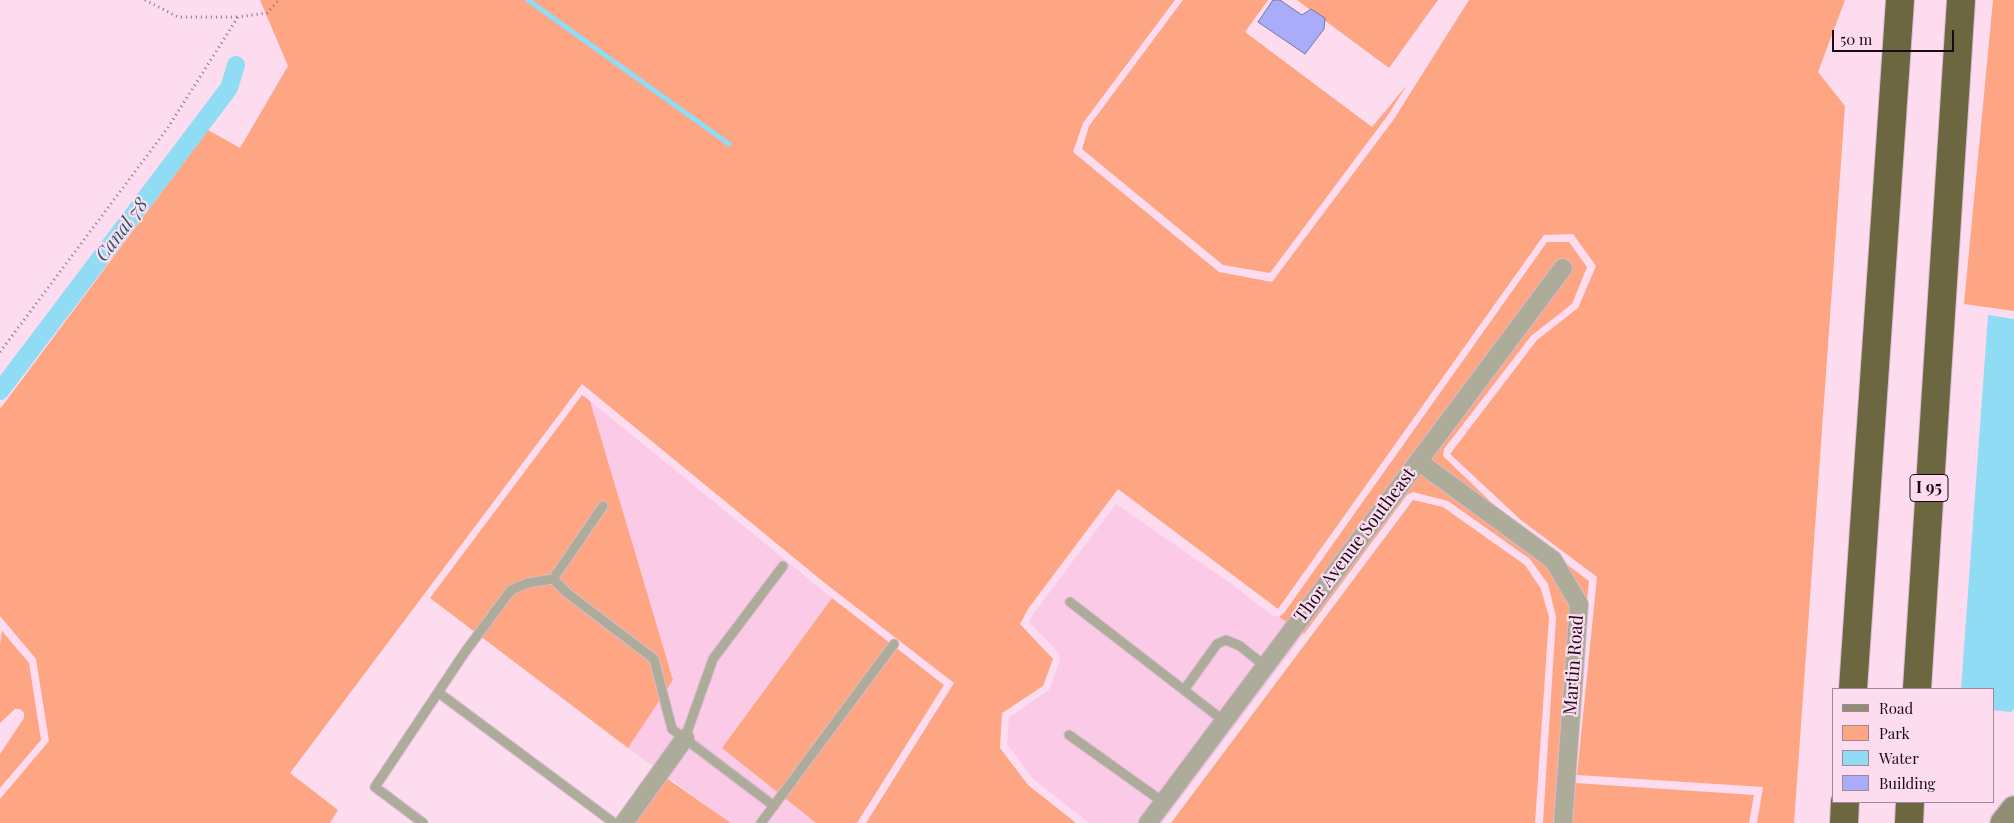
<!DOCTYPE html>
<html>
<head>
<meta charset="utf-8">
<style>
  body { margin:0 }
  #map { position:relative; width:2014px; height:823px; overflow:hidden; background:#fddcf0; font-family:"Playfair Display",serif }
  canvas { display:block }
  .legend { position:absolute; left:1832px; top:688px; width:162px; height:115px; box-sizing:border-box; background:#fddcf0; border:1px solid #a18898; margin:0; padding:6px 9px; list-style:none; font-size:15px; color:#180b13 }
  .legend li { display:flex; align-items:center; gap:10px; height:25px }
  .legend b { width:25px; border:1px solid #a18898 }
  .scale { position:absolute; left:1832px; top:30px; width:122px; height:22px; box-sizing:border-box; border:2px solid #180b13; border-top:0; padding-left:6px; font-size:15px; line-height:18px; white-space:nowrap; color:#180b13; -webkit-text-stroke:4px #fddcf0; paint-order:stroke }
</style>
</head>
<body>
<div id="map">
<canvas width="2014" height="823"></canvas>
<ul class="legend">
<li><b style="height:6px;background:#918e74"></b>Road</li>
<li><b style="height:14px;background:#fea584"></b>Park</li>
<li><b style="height:14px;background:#90dcf5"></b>Water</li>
<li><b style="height:14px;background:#a8acf9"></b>Building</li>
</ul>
<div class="scale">50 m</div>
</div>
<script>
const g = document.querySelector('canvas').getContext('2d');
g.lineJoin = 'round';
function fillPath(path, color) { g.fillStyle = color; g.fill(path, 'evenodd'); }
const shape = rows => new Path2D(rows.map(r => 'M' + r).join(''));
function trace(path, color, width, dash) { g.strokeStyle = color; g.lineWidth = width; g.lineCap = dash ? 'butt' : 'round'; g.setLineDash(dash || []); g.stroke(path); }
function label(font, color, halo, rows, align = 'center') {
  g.font = font + ' "Playfair Display",serif'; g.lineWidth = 4.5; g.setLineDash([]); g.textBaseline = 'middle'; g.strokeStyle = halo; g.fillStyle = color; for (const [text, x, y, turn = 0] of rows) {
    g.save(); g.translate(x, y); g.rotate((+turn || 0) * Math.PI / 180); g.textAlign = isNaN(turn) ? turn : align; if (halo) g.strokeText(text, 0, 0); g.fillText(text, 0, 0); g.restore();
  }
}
const built = shape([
  [590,401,832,598,722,748,816,823,731,823,628,748,673,680],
  [1116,504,1233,585,1273,616,1279,617,1304,634,1162,823,1089,823,1033,779,1007,744,1009,717,1049,690,1060,660,1059,653,1029,622,1034,613]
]);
const green = shape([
  [260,0,1175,0,1083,123,1073,152,1219,272,1272,282,1394,119,1469,0,1845,0,1818,72,1845,106,1794,823,1757,823,1763,787,1577,775,1597,577,1521,520,1450,454,1537,340,1578,308,1596,266,1573,234,1544,235,1278,609,1118,489,1028,609,1020,624,1053,659,1043,686,1002,713,1000,748,1028,785,1076,823,866,823,954,683,826,584,582,384,290,773,338,810,330,823,0,823,0,799,49,741,36,659,0,616,0,409,208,130,240,148,288,66],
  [1183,0,1268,0,1245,32,1372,127,1407,85,1388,115,1270,273,1223,265,1082,149,1089,126],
  [1297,0,1438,0,1389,68],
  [1993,0,2014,0,2014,311,1964,304],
  [1547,242,1569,242,1587,267,1572,304,1531,336,1444,449,1443,456,1516,526,1589,581,1569,775,1572,781,1575,783,1754,795,1749,823,1543,823,1556,617,1548,584,1530,559,1448,501,1413,492,1407,495,1304,634,1279,617,1284,613],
  [582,395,590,401,673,680,628,748,430,598],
  [1413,500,1443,507,1525,565,1541,589,1549,617,1535,823,1171,823],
  [832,598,944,685,857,823,816,823,722,748],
  [2,631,29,663,41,740,0,788,0,754,24,718,24,713,20,709,15,709,0,723,0,644],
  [657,770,672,782,731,823,616,823]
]);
const water = shape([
  [1988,315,2014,319,2014,709,2011,712,1993,710,1993,689,1961,689]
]);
const stream = shape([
  [528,0,729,144]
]);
const canal = shape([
  [0,391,229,88,236,65]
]);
const building = shape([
  [1273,0,1280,0,1302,15,1311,9,1325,18,1324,29,1305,54,1258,22,1273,0]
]);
const path = shape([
  [145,0,178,17,238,17],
  [0,352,167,129,238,17,267,13,279,0]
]);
const service = shape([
  [603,506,553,579,567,593,654,659,672,729,774,806],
  [1070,602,1224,721],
  [1184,690,1217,644,1226,640,1240,646,1265,666],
  [439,693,614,823],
  [1069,735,1163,802],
  [685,738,713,659,783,566],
  [423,823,375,787,465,652,511,590,528,583,553,579],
  [761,823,894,644]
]);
const minor = shape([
  [1418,461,1553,560,1579,604,1563,823],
  [624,823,685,738],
  [1148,823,1563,268]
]);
const secondary = shape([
  [2003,823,2014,809]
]);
const motorway = shape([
  [1853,689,1900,0],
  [1917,689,1961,0],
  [1844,823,1845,802],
  [1909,823,1910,802]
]);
const shields = [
  [1929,488,38]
];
const shieldNames = [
  ["I 95",1929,488]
];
const streetNames = [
  ["Thor Avenue Southeast",1355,545,-53],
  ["Martin Road",1574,665,-86]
];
const waterNames = [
  ["Canal 78",122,230,-53]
];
fillPath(built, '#facae7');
fillPath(green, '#fea584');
fillPath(water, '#90dcf5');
trace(stream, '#90dcf5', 5);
trace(canal, '#90dcf5', 18);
fillPath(building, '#a8acf9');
trace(building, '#75789d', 1);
trace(service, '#d8bbcd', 11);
trace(minor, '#d8bbcd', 20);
trace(secondary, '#d8bbcd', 28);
trace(motorway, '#d8bbcd', 30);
trace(path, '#8b7482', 3, [1, 4]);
trace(service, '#adab99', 9);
trace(minor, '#adab99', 18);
trace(secondary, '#918e74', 25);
trace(motorway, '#6c6741', 28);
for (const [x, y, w] of shields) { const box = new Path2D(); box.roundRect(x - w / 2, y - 13.5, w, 27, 4); g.fillStyle = '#fddcf0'; g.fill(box); trace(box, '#180b13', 1); }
label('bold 16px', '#180b13', null, shieldNames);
label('18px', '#180b13', '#fddcf0', streetNames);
label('italic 19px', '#1e5b6d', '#fddcf0', waterNames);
</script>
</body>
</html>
